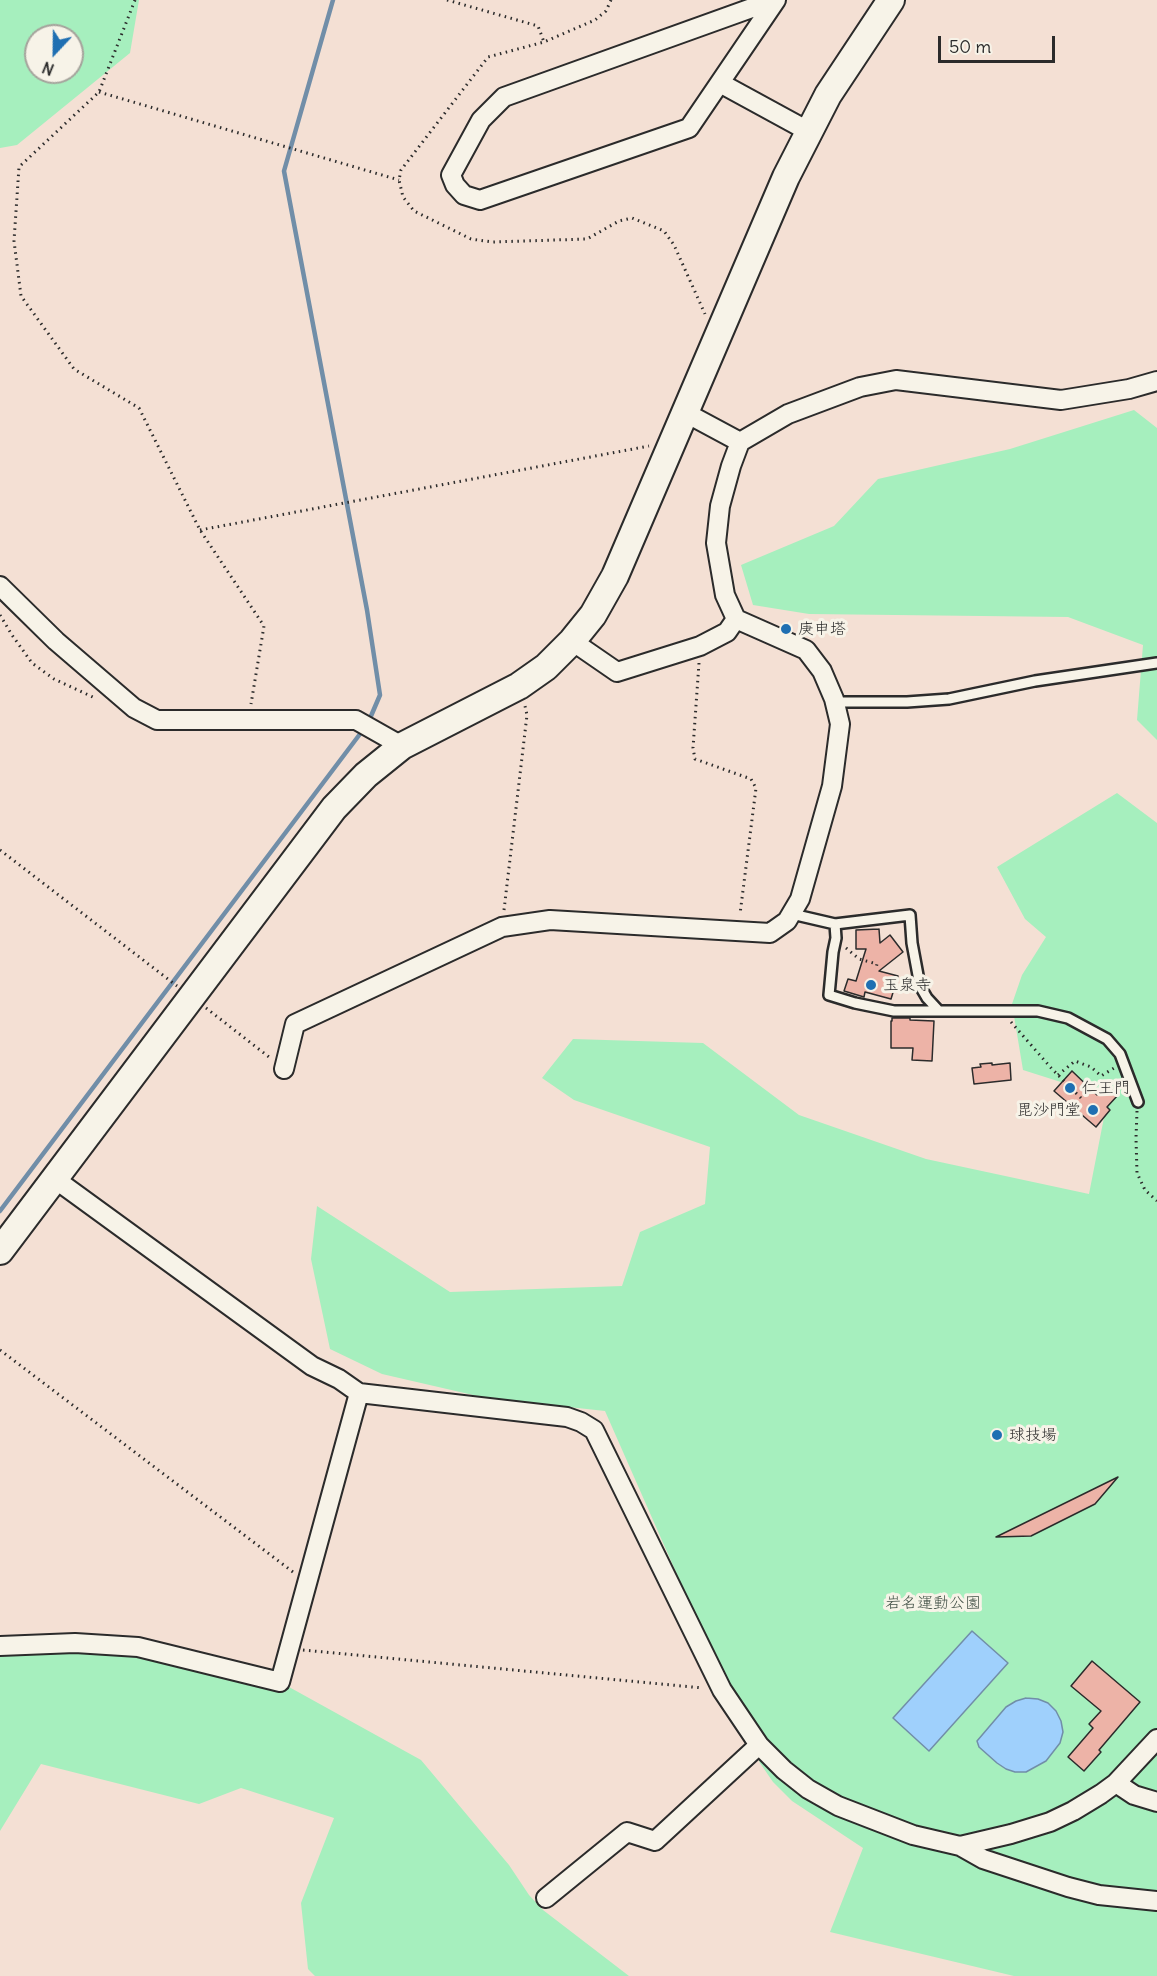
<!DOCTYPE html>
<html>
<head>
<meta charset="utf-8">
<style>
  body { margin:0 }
  #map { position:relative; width:1157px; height:1976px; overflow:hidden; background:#f4e0d4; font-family:Delius,sans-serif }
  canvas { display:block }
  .north { position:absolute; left:24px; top:24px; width:60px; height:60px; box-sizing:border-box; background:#f7f3e8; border:2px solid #a5a39c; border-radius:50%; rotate:202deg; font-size:16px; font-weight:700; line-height:24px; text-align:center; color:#2b2b2b }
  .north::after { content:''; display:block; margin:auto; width:21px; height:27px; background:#1f6fb2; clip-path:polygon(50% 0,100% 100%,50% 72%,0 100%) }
  .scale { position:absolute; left:938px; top:36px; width:117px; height:27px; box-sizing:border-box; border:3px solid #2b2b2b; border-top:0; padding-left:8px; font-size:18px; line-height:21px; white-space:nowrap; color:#2b2b2b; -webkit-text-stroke:4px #f7f3e8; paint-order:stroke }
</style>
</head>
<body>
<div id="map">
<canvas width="1157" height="1976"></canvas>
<div class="north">N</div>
<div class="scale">50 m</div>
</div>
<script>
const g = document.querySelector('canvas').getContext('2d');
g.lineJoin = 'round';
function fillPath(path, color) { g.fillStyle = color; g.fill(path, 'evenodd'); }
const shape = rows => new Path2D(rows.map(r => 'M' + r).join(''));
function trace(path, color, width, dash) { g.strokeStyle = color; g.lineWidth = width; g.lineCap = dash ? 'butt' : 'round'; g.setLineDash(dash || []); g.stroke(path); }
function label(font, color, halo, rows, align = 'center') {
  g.font = font + ' Delius,"Klee One",sans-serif'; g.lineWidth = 6; g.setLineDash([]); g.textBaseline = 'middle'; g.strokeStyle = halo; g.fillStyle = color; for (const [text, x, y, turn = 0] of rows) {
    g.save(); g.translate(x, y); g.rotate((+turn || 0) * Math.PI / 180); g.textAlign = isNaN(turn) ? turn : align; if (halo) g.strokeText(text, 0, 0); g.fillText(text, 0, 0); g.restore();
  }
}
const green = shape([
  [0,0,139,0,130,53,17,145,0,148],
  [36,36,72,36,72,72,36,72],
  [1134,410,1157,428,1157,740,1137,720,1143,645,1068,617,809,614,753,605,741,565,834,526,878,479,1010,449],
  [1117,793,1157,823,1157,1976,1014,1976,830,1932,863,1848,792,1801,773,1782,760,1763,605,1411,486,1398,382,1374,330,1349,311,1259,317,1206,450,1292,622,1286,640,1232,705,1204,710,1147,574,1100,542,1078,573,1039,703,1043,799,1115,926,1159,1089,1194,1108,1097,1023,1070,1012,1004,1022,975,1046,937,1025,919,997,867],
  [0,1646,138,1647,280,1682,421,1760,509,1865,529,1895,543,1910,629,1976,315,1976,308,1969,301,1903,334,1818,241,1788,199,1804,41,1764,0,1831]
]);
const water = shape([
  [972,1631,1008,1663,929,1751,893,1718,972,1631],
  [1026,1698,1038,1699,1048,1703,1056,1711,1061,1721,1063,1732,1060,1743,1046,1761,1026,1772,1015,1772,1006,1769,997,1763,979,1747,977,1741,1006,1707,1016,1701,1026,1698]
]);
const stream = shape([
  [333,0,284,171,367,610,380,695,368,723],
  [0,1211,363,730]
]);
const building = shape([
  [879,929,880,943,890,935,903,952,879,971,898,976,891,999,865,992,864,997,844,991,848,979,856,981,866,949,856,949,856,930,879,929],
  [892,1018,910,1018,910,1020,934,1021,932,1061,912,1060,913,1048,891,1048,891,1021,892,1021,892,1018],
  [992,1063,992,1065,1010,1063,1011,1080,974,1084,972,1068,981,1067,980,1064,992,1063],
  [1072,1071,1097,1095,1107,1085,1118,1095,1107,1107,1110,1110,1096,1127,1054,1091,1072,1071],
  [1118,1477,1095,1504,1031,1536,996,1537,1118,1477],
  [1092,1661,1140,1702,1099,1750,1101,1752,1084,1771,1068,1757,1093,1728,1089,1724,1101,1711,1071,1686,1092,1661]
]);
const path = shape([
  [135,0,99,92,19,167,14,241,21,296,74,369,139,408,200,530,264,626,251,704],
  [447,0,538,26,544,42],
  [611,0,606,11,595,20,544,42,488,57,401,170,399,180,403,197,414,211,471,239,492,242,587,239,619,221,632,218,664,231,674,245,705,314],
  [99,92,399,180],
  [200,530,649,446],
  [0,615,12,635,32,663,54,679,95,698],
  [699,663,693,748,695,759,751,779,756,788,740,914],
  [0,850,177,986],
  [504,910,527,715,525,706],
  [846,948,859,959,877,964,876,968],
  [206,1008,269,1057],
  [1011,1022,1052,1069,1081,1098],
  [1058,1075,1075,1061,1091,1067,1101,1076,1114,1068],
  [1137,1111,1136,1138,1137,1173,1145,1190,1157,1201],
  [0,1350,293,1572],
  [303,1650,703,1688]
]);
const lane = shape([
  [835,702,907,702,949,699,1035,681,1157,663],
  [792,914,835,924,836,938,833,952,829,995,855,1003,894,1011,1038,1011,1068,1018,1107,1039,1120,1054,1138,1102],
  [835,924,910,915,912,943,920,986,927,998,939,1011]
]);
const street = shape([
  [774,0,504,97,481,120,451,175,455,185,464,195,480,200,689,128,776,0],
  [720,83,808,131],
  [740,442,788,414,860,387,896,380,1061,400,1129,389,1157,381],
  [0,586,56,641,134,708,157,720,356,720,402,746],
  [572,641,617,672,700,646,727,632,736,619],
  [284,1069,295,1024,502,927,550,920,770,933,787,921,800,899,832,786,840,724,834,699,822,671,806,650,736,619,725,595,716,543,720,506,731,466,740,442,686,413],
  [55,1179,312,1366,339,1379,359,1393,567,1417,581,1422,594,1430,722,1690,759,1745,784,1770,808,1789,838,1806,913,1835,960,1846,983,1859,1068,1887,1099,1895,1157,1901],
  [0,1646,75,1643,138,1647,280,1682,359,1393],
  [1116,1783,1134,1795,1157,1802],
  [960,1846,1011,1834,1050,1822,1073,1811,1101,1794,1116,1783,1157,1739],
  [546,1898,627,1832,655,1841,759,1745]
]);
const secondary = shape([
  [0,1251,334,808,366,775,402,746,519,686,546,667,572,641,593,615,615,576,786,177,828,95,891,0]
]);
const markers = [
  [786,629,6,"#1f6fb2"],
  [871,985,6,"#1f6fb2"],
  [1070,1088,6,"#1f6fb2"],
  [1093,1110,6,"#1f6fb2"],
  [997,1435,6,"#1f6fb2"]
];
const poiNames = [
  ["庚申塔",798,629],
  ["玉泉寺",883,985],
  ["仁王門",1082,1088],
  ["毘沙門堂",1081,1110,"right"],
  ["球技場",1009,1435]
];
const parkNames = [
  ["岩名運動公園",933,1603]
];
fillPath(green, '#a6efbe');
fillPath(water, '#9fd0fc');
trace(water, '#718ea8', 1.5);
trace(stream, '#718ea8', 4.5);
fillPath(building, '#edb3a7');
trace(building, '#2b2b2b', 1.5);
trace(lane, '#2b2b2b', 14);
trace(street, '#2b2b2b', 22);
trace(secondary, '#2b2b2b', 30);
trace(path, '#2b2b2b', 3, [1.5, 4.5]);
trace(lane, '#f7f3e8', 9);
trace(street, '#f7f3e8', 18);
trace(secondary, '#f7f3e8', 26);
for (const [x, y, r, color] of markers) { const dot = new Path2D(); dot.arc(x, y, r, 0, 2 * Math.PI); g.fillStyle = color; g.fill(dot); trace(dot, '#f7f3e8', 2); }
label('16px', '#2b2b2b', '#f7f3e8', poiNames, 'left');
label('16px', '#445248', '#f7f3e8', parkNames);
</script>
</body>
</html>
